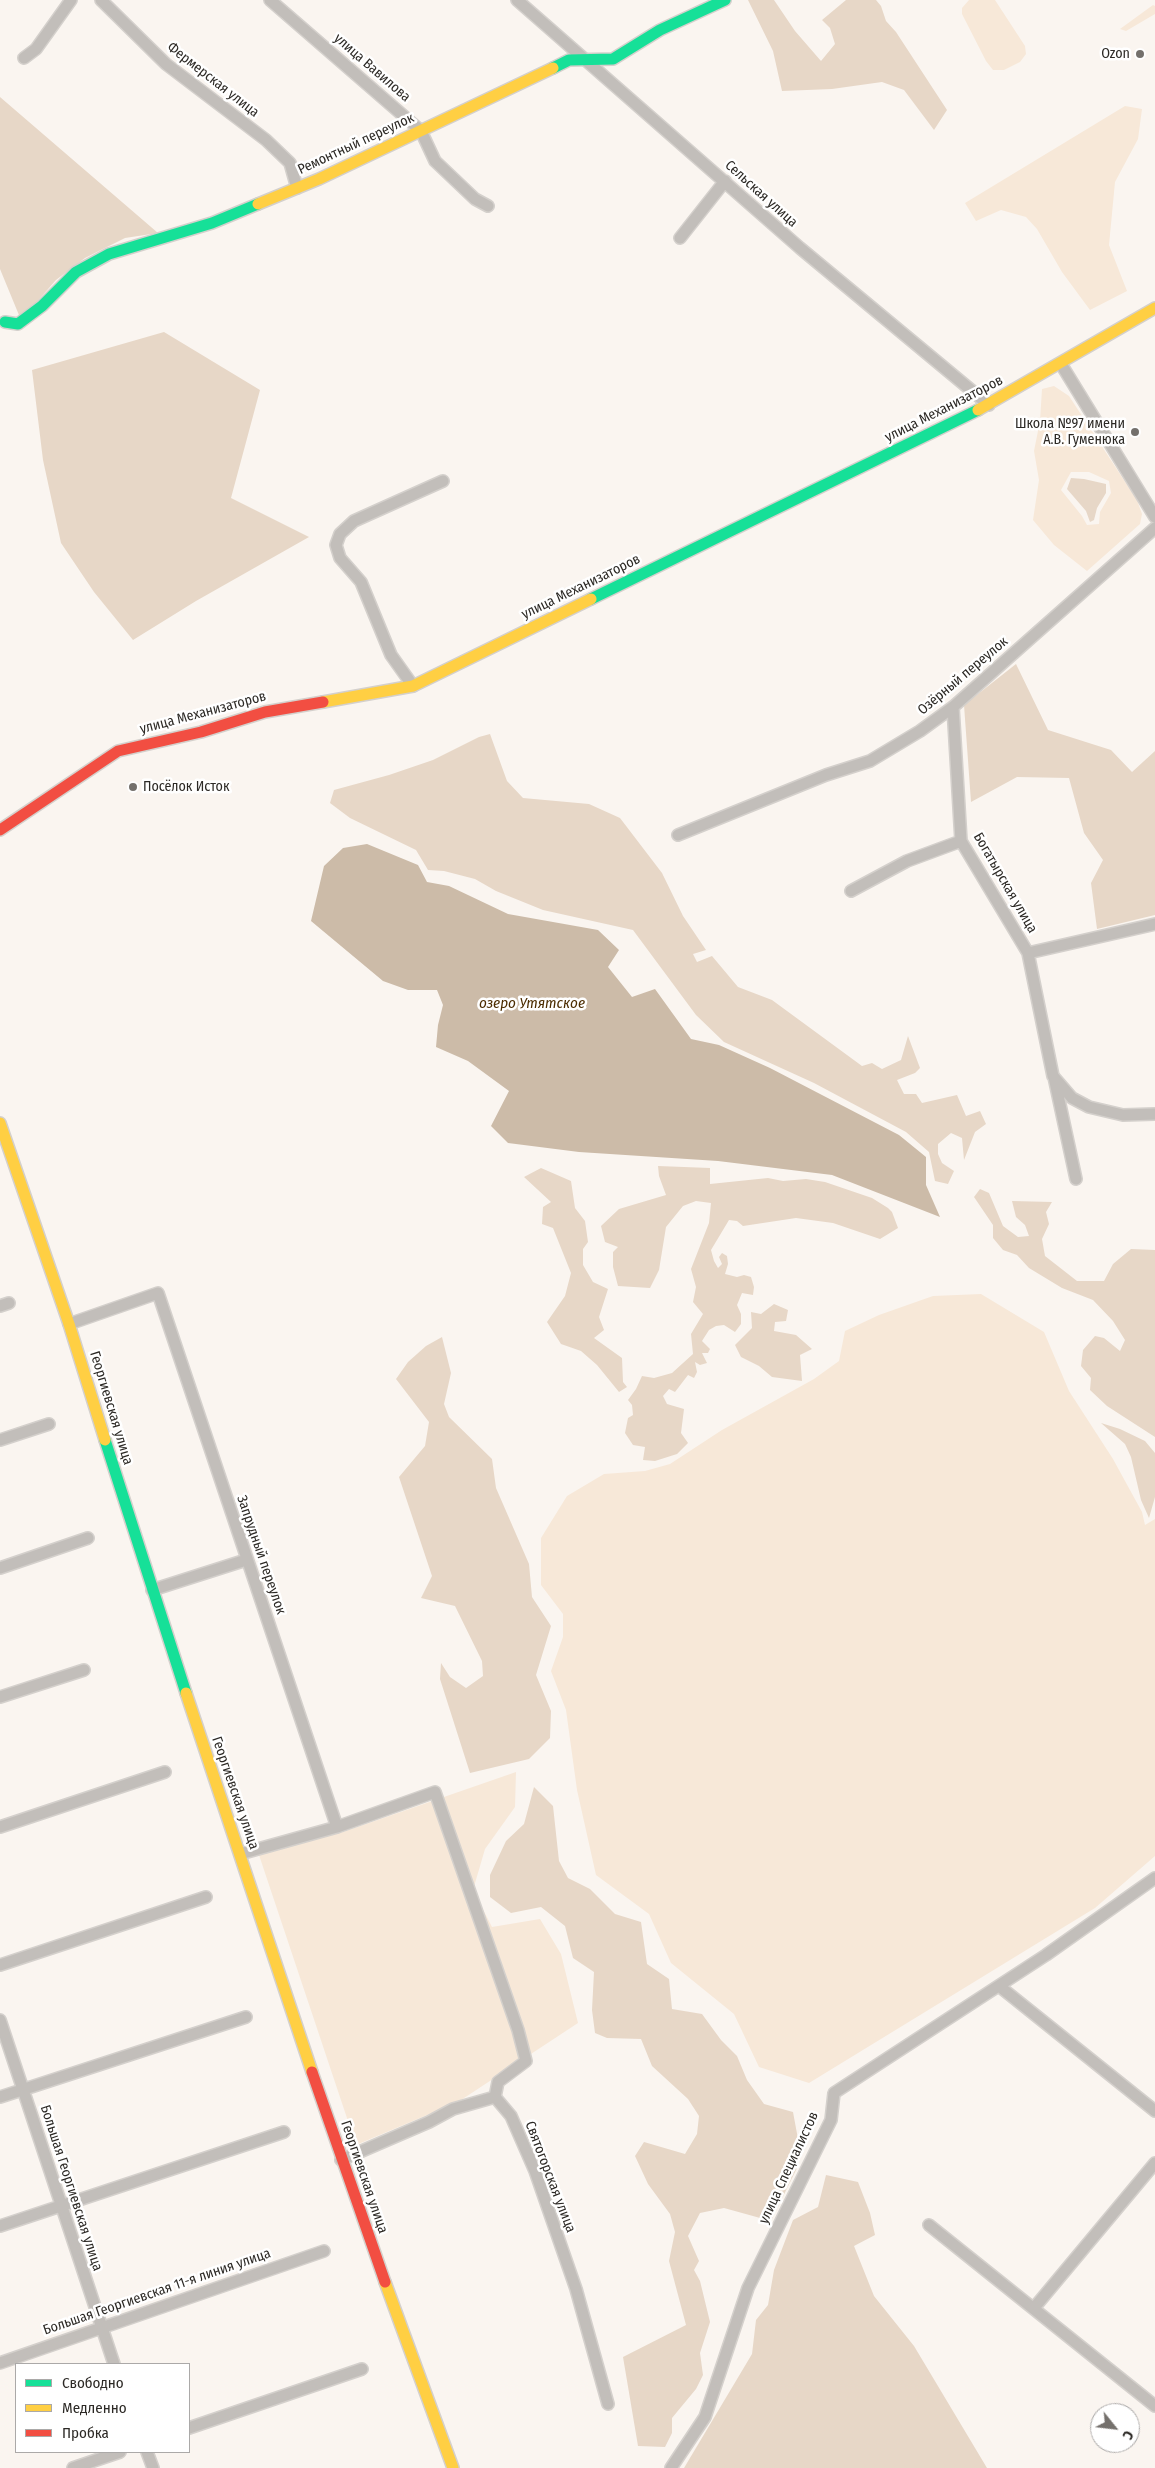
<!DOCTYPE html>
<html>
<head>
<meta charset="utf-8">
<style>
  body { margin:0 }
  #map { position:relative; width:1155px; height:2468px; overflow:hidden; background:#faf5f0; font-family:"Fira Sans Condensed",sans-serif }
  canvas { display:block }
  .legend { position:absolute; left:15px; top:2363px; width:175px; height:90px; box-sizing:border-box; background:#fff; border:1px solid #aba9a8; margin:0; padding:6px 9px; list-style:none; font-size:15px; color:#2c2925 }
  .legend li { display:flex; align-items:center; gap:10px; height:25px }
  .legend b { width:25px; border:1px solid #aba9a8 }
  .north { position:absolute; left:1090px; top:2403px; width:50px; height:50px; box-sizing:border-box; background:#fff; border:1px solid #aba9a8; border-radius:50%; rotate:119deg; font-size:14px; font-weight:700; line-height:20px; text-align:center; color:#2c2925 }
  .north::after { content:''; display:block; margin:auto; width:18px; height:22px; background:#74706c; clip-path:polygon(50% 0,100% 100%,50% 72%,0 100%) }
</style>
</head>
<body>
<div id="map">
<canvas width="1155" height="2468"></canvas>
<ul class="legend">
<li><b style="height:6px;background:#16e098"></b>Свободно</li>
<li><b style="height:6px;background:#ffcf43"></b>Медленно</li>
<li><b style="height:6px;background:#f24e42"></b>Пробка</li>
</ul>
<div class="north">С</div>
</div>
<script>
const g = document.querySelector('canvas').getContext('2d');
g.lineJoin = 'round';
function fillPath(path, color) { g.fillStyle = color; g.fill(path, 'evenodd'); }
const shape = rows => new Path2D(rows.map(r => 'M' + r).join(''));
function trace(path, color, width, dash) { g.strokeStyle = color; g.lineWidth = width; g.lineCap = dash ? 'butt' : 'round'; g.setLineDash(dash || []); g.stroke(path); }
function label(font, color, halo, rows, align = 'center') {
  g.font = font + ' "Fira Sans Condensed",sans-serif'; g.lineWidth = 5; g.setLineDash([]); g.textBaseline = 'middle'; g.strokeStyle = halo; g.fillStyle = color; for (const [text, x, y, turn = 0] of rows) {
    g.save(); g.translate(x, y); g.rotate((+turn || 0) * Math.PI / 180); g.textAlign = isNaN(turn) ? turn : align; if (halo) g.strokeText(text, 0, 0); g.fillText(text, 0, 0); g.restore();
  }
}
const green = shape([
  [969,0,995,0,1025,46,1026,54,1020,62,1004,70,993,70,986,61,962,14,962,8],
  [1153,5,1155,6,1155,14,1126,31,1120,29],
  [1125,106,1142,109,1138,139,1115,182,1109,245,1127,291,1090,310,1062,272,1037,229,1026,217,1001,210,976,221,965,203],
  [1054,386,1069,396,1137,500,1142,514,1140,524,1087,571,1054,545,1033,520,1039,480,1034,451,1040,421,1042,389],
  [1071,472,1089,472,1109,481,1111,493,1100,512,1099,524,1087,525,1082,516,1061,490],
  [981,1294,1044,1332,1069,1391,1113,1459,1142,1512,1145,1525,1155,1519,1155,1856,1095,1908,809,2083,759,2067,734,2014,671,1963,649,1914,596,1875,577,1790,566,1710,551,1671,563,1637,563,1614,541,1585,541,1538,567,1496,604,1474,645,1471,670,1464,722,1430,814,1379,839,1361,845,1331,879,1315,933,1296],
  [516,1772,515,1807,485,1849,473,1890,492,1927,540,1919,561,1954,578,2023,458,2102,356,2145,259,1855,343,1832]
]);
const forest = shape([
  [748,0,774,0,795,31,821,61,835,44,830,28,822,20,846,0,876,0,881,6,886,21,896,32,947,110,934,130,904,90,882,82,832,89,782,91,773,51],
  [0,97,158,233,125,238,85,258,56,280,21,320,0,269],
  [164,332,260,390,231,498,309,537,196,601,133,640,94,592,61,543,43,460,32,370],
  [1071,478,1084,479,1106,484,1106,493,1097,508,1094,520,1090,522,1086,511,1067,489],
  [1016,664,1048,730,1111,750,1132,772,1155,751,1155,915,1097,929,1091,883,1103,860,1084,833,1069,778,1017,777,971,802,964,705],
  [490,734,507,781,523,798,589,804,620,818,662,873,683,916,706,950,693,954,697,962,712,956,738,987,772,1000,862,1066,872,1063,882,1069,901,1060,908,1036,920,1068,915,1073,897,1080,904,1094,916,1094,922,1103,957,1095,966,1116,980,1111,986,1124,975,1132,964,1160,962,1138,951,1133,938,1144,938,1154,942,1163,954,1171,948,1184,935,1181,929,1152,906,1132,814,1083,724,1042,696,1015,633,930,543,910,496,891,475,879,444,871,428,870,416,850,350,818,330,803,334,790,389,775,433,760,479,737],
  [658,1166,710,1168,710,1184,768,1178,783,1181,806,1179,825,1182,872,1198,888,1208,892,1212,898,1228,880,1239,833,1223,796,1218,743,1226,737,1221,729,1220,711,1250,714,1261,718,1268,722,1264,719,1257,722,1253,727,1256,728,1264,725,1274,737,1277,744,1275,751,1277,754,1287,753,1295,742,1293,737,1305,741,1314,741,1324,735,1332,724,1325,716,1326,709,1330,702,1341,710,1349,708,1353,702,1353,707,1363,700,1365,695,1362,697,1372,694,1378,688,1375,675,1392,669,1389,663,1396,667,1404,684,1409,681,1433,688,1443,677,1454,655,1461,643,1460,645,1447,633,1445,625,1433,628,1418,633,1415,632,1405,628,1400,636,1389,642,1376,654,1378,672,1373,693,1354,691,1334,703,1314,693,1302,696,1287,691,1269,709,1223,711,1203,696,1201,683,1206,666,1227,659,1270,650,1288,618,1286,613,1267,613,1252,618,1247,605,1242,601,1226,619,1209,666,1195,659,1176],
  [541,1168,571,1181,575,1208,585,1221,588,1242,583,1249,583,1265,593,1282,608,1289,599,1317,604,1330,594,1338,622,1358,623,1382,627,1387,619,1392,597,1365,581,1351,561,1344,547,1322,565,1296,571,1273,553,1228,542,1224,543,1207,551,1202,524,1177],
  [980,1189,989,1193,1003,1226,1018,1237,1029,1236,1025,1225,1016,1217,1012,1201,1052,1202,1046,1212,1049,1224,1042,1239,1045,1256,1077,1281,1104,1281,1113,1264,1131,1249,1155,1250,1155,1437,1107,1406,1090,1390,1091,1378,1081,1366,1083,1350,1095,1336,1104,1338,1120,1351,1125,1340,1113,1321,1093,1300,1062,1288,1029,1268,1017,1255,1003,1250,993,1238,993,1225,974,1197],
  [774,1304,788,1310,786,1321,775,1322,774,1331,796,1335,812,1349,800,1355,802,1381,772,1377,759,1366,741,1357,735,1345,752,1328,751,1312,761,1314],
  [442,1337,451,1373,444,1404,449,1417,492,1459,496,1488,529,1564,532,1597,551,1626,536,1675,551,1711,550,1738,529,1759,470,1773,440,1679,441,1663,450,1677,466,1688,483,1676,482,1661,455,1606,421,1598,432,1576,399,1477,425,1446,429,1422,396,1379,408,1362,426,1346],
  [1101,1423,1120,1429,1145,1441,1155,1453,1155,1497,1149,1518,1141,1500,1131,1457,1125,1444],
  [534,1787,553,1806,559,1861,568,1878,590,1889,615,1914,641,1922,647,1964,669,1979,672,2009,702,2014,721,2040,737,2056,747,2080,764,2104,793,2112,798,2139,797,2168,771,2221,724,2208,700,2213,688,2236,699,2261,694,2270,700,2281,710,2322,700,2353,703,2375,696,2389,672,2418,672,2433,665,2447,638,2446,623,2357,686,2325,669,2261,675,2232,670,2214,648,2184,635,2156,644,2142,685,2154,697,2134,699,2116,688,2099,652,2066,641,2039,607,2038,595,2033,592,2010,594,1972,573,1958,565,1926,541,1907,511,1913,490,1897,490,1875,506,1841,524,1824],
  [826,2175,858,2182,870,2213,875,2235,854,2246,874,2296,914,2346,987,2468,684,2468,752,2354,756,2320,768,2305,774,2270,793,2220,818,2207]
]);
const water = shape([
  [367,844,418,865,427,882,449,886,508,914,598,930,619,950,608,967,632,997,655,989,691,1039,719,1045,770,1068,899,1135,926,1157,926,1185,940,1217,832,1175,718,1161,579,1152,508,1143,491,1126,509,1091,468,1061,436,1047,438,1025,443,1005,437,990,408,990,383,981,311,921,324,866,343,848]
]);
const street = shape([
  [101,0,166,64,266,140,290,163,297,188],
  [270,0,421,131,435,161,475,199,488,206],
  [517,0,800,248,989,405],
  [24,58,36,49,71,0],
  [680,238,725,181],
  [1061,364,1155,517],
  [413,686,391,655,361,582,340,558,336,545,340,534,354,521,443,481],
  [953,707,961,841,1028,953,1053,1076,1072,1098,1089,1107,1123,1115,1155,1114],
  [678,835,826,775,870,761,920,731,953,707,1155,528],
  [851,891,907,861,961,841],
  [1028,953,1155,924],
  [1054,1077,1076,1179],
  [0,1306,9,1303],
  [69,1324,158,1293,337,1827],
  [0,1440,49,1424],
  [0,1568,88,1538],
  [152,1590,246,1560],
  [0,1697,84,1670],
  [0,1827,165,1772],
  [240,1854,337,1827,435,1792,518,2030,526,2061,498,2082,495,2097],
  [0,1965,206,1897],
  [999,1986,1155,2111],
  [0,2020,114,2364],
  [0,2097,246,2017],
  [341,2160,429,2122,453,2109,495,2097,511,2116,535,2171,576,2289,608,2404],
  [929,2225,1155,2406],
  [0,2226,284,2132],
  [1034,2308,1155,2163],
  [0,2363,324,2251],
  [189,2428,362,2369],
  [147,2452,153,2468],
  [73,2468,120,2452],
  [671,2468,705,2417,748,2288,831,2120,834,2093,1046,1955,1155,1878]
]);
const fast = shape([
  [553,68,569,60,613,59,660,30,725,0],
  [5,322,18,324,42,306,76,272,109,254,212,223,258,204],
  [591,599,978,410],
  [105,1440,186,1693]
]);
const slow = shape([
  [258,204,319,179,553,68],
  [978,410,1155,308],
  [323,702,413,686,591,599],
  [0,1123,69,1324,105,1440],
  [186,1693,312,2072],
  [385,2282,453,2468]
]);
const jam = shape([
  [0,830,118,751,201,732,265,712,323,702],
  [312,2072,385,2282]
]);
const markers = [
  [1140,54,5,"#74706c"],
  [1135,432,5,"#74706c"],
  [133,787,5,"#74706c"]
];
const poiNames = [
  ["Ozon",1130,54],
  ["Школа №97 имени",1125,424],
  ["А.В. Гуменюка",1125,440],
  ["Посёлок Исток",143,787,"left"]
];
const streetNames = [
  ["улица Вавилова",372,68,41],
  ["Фермерская улица",213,80,38],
  ["Ремонтный переулок",356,144,-25],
  ["Сельская улица",761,194,42],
  ["улица Механизаторов",944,409,-27],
  ["улица Механизаторов",581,587,-26],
  ["Озёрный переулок",963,676,-40],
  ["улица Механизаторов",203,713,-15],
  ["Богатырская улица",1005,883,60],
  ["Георгиевская улица",111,1408,73],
  ["Запрудный переулок",261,1555,71],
  ["Георгиевская улица",235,1793,71],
  ["улица Специалистов",789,2168,-65],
  ["Георгиевская улица",364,2177,71],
  ["Святогорская улица",550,2177,69],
  ["Большая Георгиевская улица",71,2188,72],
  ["Большая Георгиевская 11-я линия улица",157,2292,-19]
];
const waterNames = [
  ["озеро Утятское",532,1004]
];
fillPath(green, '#f7e8d8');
fillPath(forest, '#e7d7c7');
fillPath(water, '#ccbba8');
trace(street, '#d4d0cc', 14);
trace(fast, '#d4d0cc', 14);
trace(slow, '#d4d0cc', 14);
trace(jam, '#d4d0cc', 14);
trace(street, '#c2beba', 11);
trace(fast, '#16e098', 11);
trace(slow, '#ffcf43', 11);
trace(jam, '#f24e42', 11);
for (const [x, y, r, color] of markers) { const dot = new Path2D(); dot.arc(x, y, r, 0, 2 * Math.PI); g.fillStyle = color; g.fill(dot); trace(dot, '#fff', 2); }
label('14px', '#2c2925', '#fff', poiNames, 'right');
label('14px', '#2c2925', '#fff', streetNames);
label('italic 15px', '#4c2c00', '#fff', waterNames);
</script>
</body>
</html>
